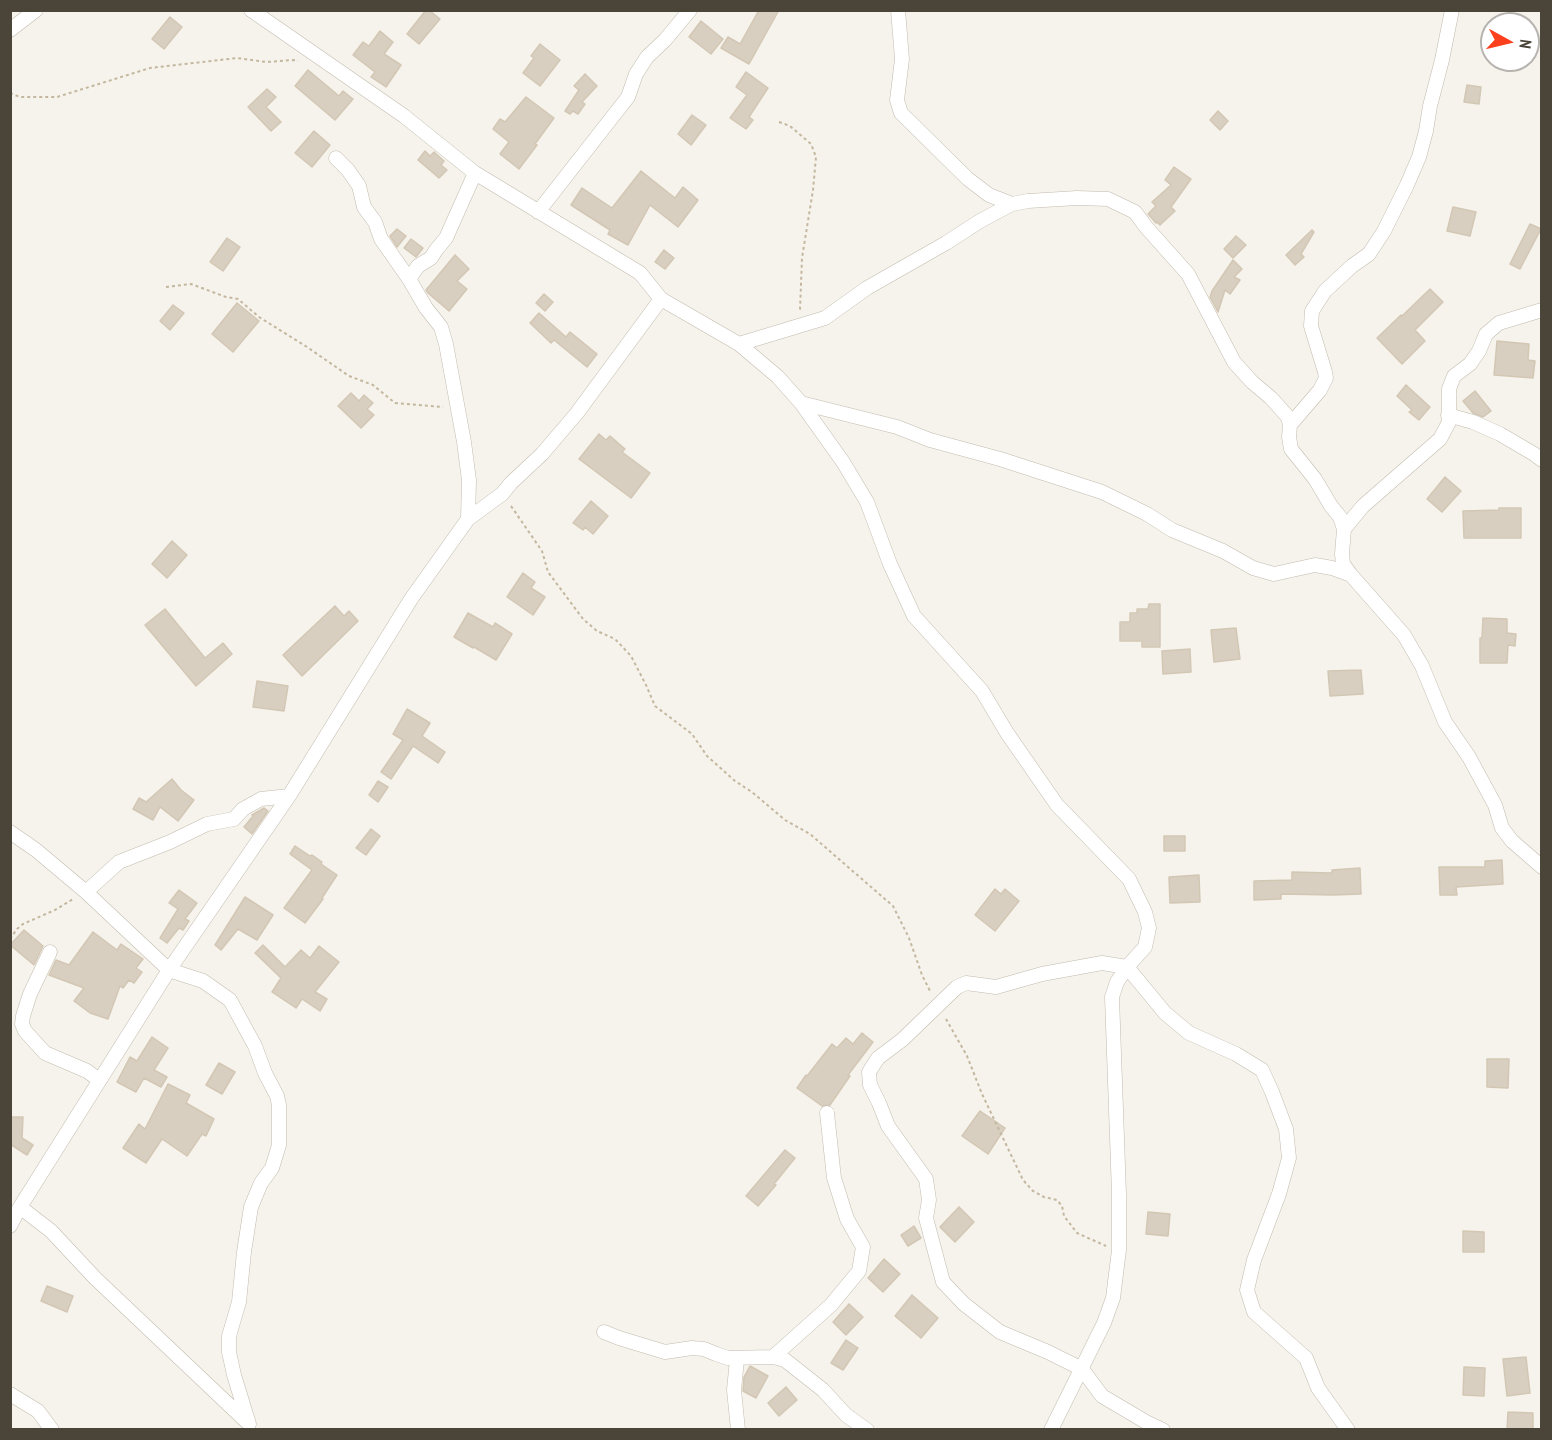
<!DOCTYPE html>
<html>
<head>
<meta charset="utf-8">
<style>
  body { margin:0 }
  #map { position:relative; width:1552px; height:1440px; overflow:hidden; background:#f6f3ec; font-family:"PT Sans Narrow",sans-serif }
  canvas { display:block }
  .frame { position:absolute; inset:0; border:12px solid #4b4439; pointer-events:none }
  .north { position:absolute; left:1480px; top:12px; width:60px; height:60px; box-sizing:border-box; background:#fff; border:2px solid #b7b4b0; border-radius:50%; rotate:98deg; font-size:16px; font-weight:700; line-height:24px; text-align:center; color:#4b4439 }
  .north::after { content:''; display:block; margin:auto; width:21px; height:27px; background:#fc3f1d; clip-path:polygon(50% 0,100% 100%,50% 72%,0 100%) }
</style>
</head>
<body>
<div id="map">
<canvas width="1552" height="1440"></canvas>
<div class="frame"></div>
<div class="north">N</div>
</div>
<script>
const g = document.querySelector('canvas').getContext('2d');
g.lineJoin = 'round';
function fillPath(path, color) { g.fillStyle = color; g.fill(path, 'evenodd'); }
const shape = rows => new Path2D(rows.map(r => 'M' + r).join(''));
function trace(path, color, width, dash) { g.strokeStyle = color; g.lineWidth = width; g.lineCap = dash ? 'butt' : 'round'; g.setLineDash(dash || []); g.stroke(path); }
const building = shape([
  [426,10,429,10,440,19,419,44,407,34,426,10],
  [759,10,779,10,749,64,721,48,728,37,740,44,759,10],
  [170,17,182,27,164,49,152,39,170,17],
  [701,21,723,39,711,54,689,37,701,21],
  [380,31,393,42,384,54,401,65,386,87,371,77,375,72,353,55,363,42,369,46,380,31],
  [540,44,560,60,540,86,523,73,534,58,531,56,540,44],
  [308,70,339,96,343,91,353,99,335,120,295,86,308,70],
  [746,72,768,88,749,117,753,120,746,129,730,118,747,95,736,87,746,72],
  [585,74,597,86,582,102,585,104,578,114,573,111,570,114,565,111,579,90,574,86,585,74],
  [1467,85,1481,87,1479,104,1464,102,1467,85],
  [267,89,276,97,266,107,281,122,271,131,248,107,267,89],
  [526,97,554,118,535,144,537,145,519,169,500,154,509,142,493,129,500,119,505,122,526,97],
  [1218,111,1228,121,1220,130,1210,120,1218,111],
  [692,115,706,125,691,145,678,134,692,115],
  [314,131,330,145,312,167,295,153,314,131],
  [425,151,430,156,434,152,444,161,441,165,447,170,439,178,418,160,425,151],
  [1174,167,1191,179,1171,207,1175,211,1160,225,1157,222,1156,223,1148,214,1156,206,1152,202,1171,185,1165,180,1174,167],
  [641,171,675,198,683,187,698,200,678,227,650,205,628,245,608,234,610,230,571,205,582,188,612,208,641,171],
  [1453,207,1476,212,1470,236,1447,231,1453,207],
  [1530,224,1541,229,1520,269,1510,264,1530,224],
  [397,229,406,236,397,247,390,236,397,229],
  [1312,230,1314,232,1301,254,1304,257,1295,265,1286,255,1312,230],
  [1236,236,1246,245,1233,258,1224,249,1236,236],
  [227,238,240,247,223,271,210,262,227,238],
  [411,239,423,248,416,257,404,248,411,239],
  [664,250,674,258,665,269,655,262,664,250],
  [455,255,469,269,457,281,467,289,449,311,428,293,426,290,455,255],
  [1233,260,1242,269,1234,277,1240,280,1230,294,1225,290,1218,312,1210,297,1212,291,1233,260],
  [1430,289,1443,302,1415,330,1425,341,1402,364,1377,338,1401,315,1402,316,1430,289],
  [544,294,553,302,545,311,536,303,544,294],
  [237,303,259,321,233,352,212,334,237,303],
  [173,305,184,313,170,330,160,321,173,305],
  [539,313,566,337,570,332,597,354,587,367,554,340,551,343,530,323,539,313],
  [1497,341,1529,344,1528,360,1535,361,1533,378,1494,375,1497,341],
  [1406,385,1430,407,1419,420,1409,412,1412,410,1397,396,1406,385],
  [1475,391,1491,411,1483,417,1473,413,1463,401,1475,391],
  [351,393,359,401,364,395,373,403,367,409,374,415,361,428,338,406,351,393],
  [599,434,606,440,610,436,625,449,622,452,650,473,631,498,579,459,599,434],
  [1445,477,1461,491,1442,512,1427,499,1445,477],
  [591,501,608,516,593,534,585,527,583,530,573,523,591,501],
  [1499,508,1521,508,1521,538,1464,538,1463,511,1499,510,1499,508],
  [172,541,187,555,167,578,152,564,172,541],
  [523,573,535,582,531,588,545,597,533,615,507,597,523,573],
  [1149,604,1160,604,1160,647,1142,647,1142,641,1120,641,1120,622,1130,622,1130,613,1137,613,1137,609,1148,609,1149,604],
  [335,606,344,616,349,611,358,621,302,676,283,655,335,606],
  [165,609,205,658,223,643,232,654,196,686,145,625,165,609],
  [468,613,493,627,495,623,512,634,496,660,474,647,473,648,454,637,468,613],
  [1483,618,1507,619,1507,633,1516,634,1515,646,1508,645,1507,663,1480,663,1480,638,1482,638,1483,618],
  [1236,628,1240,659,1214,662,1211,630,1236,628],
  [1190,649,1191,672,1163,674,1162,651,1190,649],
  [1361,670,1363,694,1330,696,1328,671,1361,670],
  [257,681,288,686,284,711,253,707,257,681],
  [407,709,430,723,422,736,445,752,438,763,413,746,391,779,381,772,403,740,393,734,407,709],
  [172,779,181,790,194,800,178,821,160,807,153,820,133,809,139,798,146,802,172,779],
  [378,781,388,787,378,802,369,795,378,781],
  [264,808,268,811,252,834,244,827,253,816,252,815,264,808],
  [371,829,380,836,366,855,356,848,371,829],
  [1164,836,1185,836,1185,851,1164,851,1164,836],
  [295,846,310,856,312,855,322,862,321,864,337,875,322,898,323,899,305,923,284,908,312,870,290,854,295,846],
  [1502,860,1503,884,1456,887,1457,895,1440,895,1439,867,1485,867,1485,861,1502,860],
  [1360,868,1361,894,1333,895,1281,894,1281,899,1254,900,1254,881,1292,880,1292,872,1332,873,1332,870,1360,868],
  [1199,875,1200,902,1170,903,1169,877,1199,875],
  [995,889,1001,894,1005,889,1019,901,995,931,975,915,995,889],
  [179,890,197,903,185,919,189,921,183,930,179,928,167,943,160,938,178,909,169,903,179,890],
  [245,897,273,915,257,940,238,929,221,950,215,945,245,897],
  [24,930,43,946,34,965,10,945,24,930],
  [93,932,117,950,121,944,143,959,136,968,142,972,134,983,129,980,123,988,120,986,108,1019,90,1013,74,1001,84,988,49,975,56,960,69,965,93,932],
  [263,945,285,967,301,950,310,958,319,946,339,962,315,992,327,999,320,1011,302,999,296,1008,272,992,281,978,255,953,263,945],
  [862,1033,873,1042,848,1075,850,1076,830,1105,822,1106,797,1088,806,1075,807,1076,832,1044,837,1048,846,1038,853,1044,862,1033],
  [152,1037,168,1048,154,1070,167,1077,161,1087,144,1078,136,1092,117,1082,130,1057,137,1061,152,1037],
  [1487,1059,1509,1059,1508,1088,1487,1087,1487,1059],
  [219,1063,235,1072,222,1094,206,1085,219,1063],
  [168,1084,190,1095,186,1103,214,1119,206,1136,202,1134,187,1156,162,1139,146,1163,123,1148,139,1124,145,1129,168,1084],
  [980,1111,1005,1128,988,1154,962,1136,980,1111],
  [10,1117,23,1117,22,1138,33,1145,27,1155,10,1144,10,1117],
  [785,1150,795,1158,774,1184,776,1185,758,1206,746,1196,785,1150],
  [959,1207,974,1222,955,1242,940,1227,959,1207],
  [1148,1212,1170,1214,1168,1236,1146,1234,1148,1212],
  [914,1226,921,1238,908,1246,901,1235,914,1226],
  [1463,1231,1484,1232,1484,1252,1463,1252,1463,1231],
  [884,1259,900,1274,883,1292,868,1278,884,1259],
  [47,1286,73,1296,67,1312,41,1301,47,1286],
  [912,1295,938,1318,921,1338,895,1316,912,1295],
  [849,1304,863,1317,846,1335,833,1322,849,1304],
  [846,1340,858,1348,843,1370,831,1363,846,1340],
  [1526,1357,1530,1393,1507,1396,1503,1359,1526,1357],
  [750,1366,768,1376,756,1398,743,1391,744,1377,750,1366],
  [1464,1367,1485,1368,1484,1396,1463,1395,1464,1367],
  [786,1387,797,1400,779,1416,768,1403,786,1387],
  [1508,1412,1533,1413,1533,1430,1507,1430,1508,1412]
]);
const path = shape([
  [10,93,20,97,57,97,150,68,237,58,266,62,294,60,298,61],
  [779,122,790,126,811,144,816,157,813,190,802,258,800,310],
  [166,287,191,284,226,297,238,299,259,317,307,347,349,376,373,385,395,403,443,407],
  [511,506,542,551,548,572,583,619,597,631,615,639,631,656,646,685,655,706,692,734,707,756,735,781,752,792,785,820,810,834,893,906,909,938,922,975,931,993],
  [10,939,17,929,23,924,55,910,73,899],
  [946,1019,967,1056,982,1094,1023,1180,1033,1191,1044,1197,1057,1200,1062,1206,1064,1216,1077,1233,1106,1246]
]);
const street = shape([
  [251,10,404,116,475,173,640,273,661,299,739,344,778,377,801,403,843,462,867,502,890,564,914,616,982,691,1007,733,1057,805,1129,879,1145,912,1149,928,1145,947,1127,967,1117,982,1112,997,1119,1194,1119,1250,1113,1298,1104,1323,1051,1430],
  [898,10,902,59,897,100,901,113,968,179,989,195,1012,204],
  [1452,10,1442,60,1430,106,1426,131,1419,157,1407,185,1384,231,1369,254,1352,266,1325,291,1312,311,1311,326,1325,372,1326,378,1320,390,1290,425,1289,437,1291,449,1315,479,1331,506,1340,517,1344,529,1342,554,1343,564,1351,575,1404,635,1422,666,1445,722,1469,757,1495,805,1502,828,1512,841,1542,867],
  [10,30,36,10],
  [336,158,348,170,359,186,364,207,375,222,381,239,409,279,426,308,441,327,446,344,464,442,469,480,468,519],
  [538,212,628,97,636,74,647,57,665,40,690,10],
  [409,279,418,266,431,258,436,250,446,238,475,173],
  [739,344,825,318,867,288,946,243,980,221,1012,204,1028,201,1077,198,1108,199,1135,212,1146,227,1188,274,1234,362,1252,382,1271,398,1288,417,1290,425],
  [801,403,897,427,930,440,1000,459,1102,492,1147,514,1172,530,1223,551,1253,568,1274,574,1315,565,1332,568,1351,575],
  [1448,415,1473,422,1500,434,1534,454,1542,460],
  [1344,529,1363,506,1440,439,1449,422,1449,389,1454,376,1470,364,1479,351,1486,334,1499,323,1542,310],
  [10,832,36,850,86,892,169,970,203,981,230,1000,255,1046,265,1073,277,1096,279,1105,279,1145,272,1168,261,1183,251,1207,244,1252,239,1302,229,1336,229,1352,234,1375,249,1424],
  [86,892,119,862,170,842,207,824,234,819,243,809,261,799,289,796],
  [50,952,30,994,23,1016,22,1024,25,1031,45,1053,87,1071,99,1080],
  [20,1207,51,1231,95,1278,247,1422],
  [10,1226,20,1207,169,970,289,796,411,599,468,519,502,494,511,483,542,454,577,413,661,299],
  [604,1332,619,1338,665,1352,692,1348,704,1349,716,1354,728,1358,773,1357,785,1360,823,1390,846,1415,867,1430],
  [773,1357,831,1305,859,1271,863,1247,847,1219,834,1178,827,1113],
  [737,1359,734,1390,738,1430],
  [10,1394,38,1411,52,1430],
  [1163,1430,1146,1422,1102,1396,1082,1369,1048,1352,1000,1332,964,1304,943,1282,926,1218,929,1200,926,1179,888,1126,879,1103,870,1085,869,1072,878,1058,902,1040,957,987,966,983,996,987,1042,974,1102,963,1127,967,1165,1013,1189,1033,1236,1054,1262,1070,1272,1092,1286,1129,1289,1158,1279,1194,1254,1260,1247,1290,1254,1312,1306,1358,1318,1388,1348,1430]
]);
fillPath(building, '#d8cfc1');
trace(building, '#d3c7b4', 1.5);
trace(street, '#c2bbae', 15);
trace(path, '#c4b79f', 2, [3, 3]);
trace(street, '#fff', 14);
</script>
</body>
</html>
